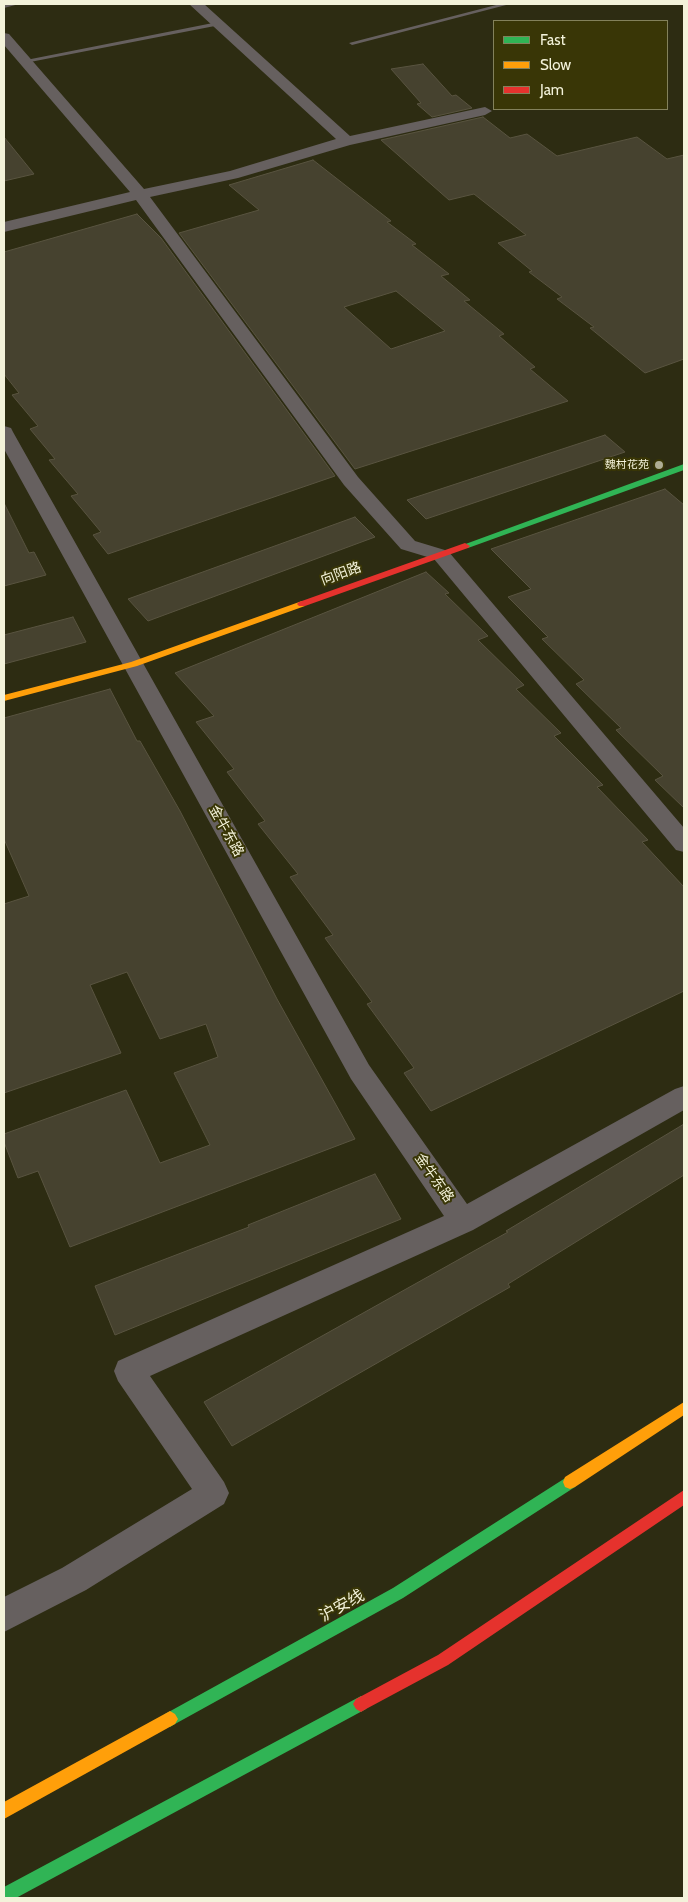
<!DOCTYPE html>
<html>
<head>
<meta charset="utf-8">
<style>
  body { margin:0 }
  #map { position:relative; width:688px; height:1902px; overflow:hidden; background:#2d2c12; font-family:Cabin,sans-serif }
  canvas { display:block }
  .frame { position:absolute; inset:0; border:5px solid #f3f2da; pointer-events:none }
  .legend { position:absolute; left:493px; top:20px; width:175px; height:90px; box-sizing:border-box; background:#393606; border:1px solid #83815b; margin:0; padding:6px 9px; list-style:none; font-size:15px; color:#f3f2da }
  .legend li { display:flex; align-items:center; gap:10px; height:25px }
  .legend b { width:25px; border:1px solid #83815b }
</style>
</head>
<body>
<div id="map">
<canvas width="688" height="1902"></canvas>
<div class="frame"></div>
<ul class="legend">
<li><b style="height:6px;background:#30b455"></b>Fast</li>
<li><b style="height:6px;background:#ff9f0a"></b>Slow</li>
<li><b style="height:6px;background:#e5322d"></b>Jam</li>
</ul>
</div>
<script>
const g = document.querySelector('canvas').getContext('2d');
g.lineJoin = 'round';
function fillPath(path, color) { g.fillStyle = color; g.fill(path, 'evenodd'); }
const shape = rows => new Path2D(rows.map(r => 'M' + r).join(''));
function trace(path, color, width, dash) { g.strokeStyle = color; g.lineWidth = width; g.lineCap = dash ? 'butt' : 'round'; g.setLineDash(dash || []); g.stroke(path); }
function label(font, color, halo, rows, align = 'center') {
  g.font = font + ' Cabin,"Noto Sans SC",sans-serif'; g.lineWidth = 4; g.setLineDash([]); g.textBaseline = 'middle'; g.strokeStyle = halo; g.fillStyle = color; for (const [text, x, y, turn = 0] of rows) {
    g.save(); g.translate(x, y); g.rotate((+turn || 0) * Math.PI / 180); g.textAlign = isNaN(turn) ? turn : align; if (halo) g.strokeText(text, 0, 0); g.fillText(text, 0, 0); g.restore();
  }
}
const building = shape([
  [423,64,452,96,456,95,472,108,432,117,417,104,421,103,391,69,423,64],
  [483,117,510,138,527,134,557,156,637,137,667,159,684,155,684,359,645,373,590,328,594,327,557,299,562,297,529,272,532,271,498,243,526,235,474,194,449,200,381,140,483,117],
  [4,137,34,174,4,181,4,137],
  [313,160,391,221,387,222,416,244,412,245,449,274,441,276,470,300,464,301,504,334,499,336,535,367,530,369,568,401,355,469,179,233,259,210,229,185,313,160],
  [396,291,445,331,391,349,344,307,396,291],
  [137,214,161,238,335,476,108,554,93,535,101,532,71,496,78,494,49,460,55,459,30,429,38,426,12,395,19,393,4,374,4,252,137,214],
  [605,435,625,452,426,519,407,500,605,435],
  [665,489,684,505,684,808,655,780,663,776,616,730,621,728,576,684,584,680,542,639,548,637,508,597,531,589,491,549,665,489],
  [4,503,29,553,34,552,46,575,4,586,4,503],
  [355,517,375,537,148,621,128,599,355,517],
  [426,572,449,593,445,594,488,636,478,640,524,685,516,689,561,733,554,736,603,785,597,787,648,840,642,842,684,887,684,991,431,1111,404,1073,414,1068,367,1004,372,1002,325,938,333,935,290,877,298,874,258,824,265,821,227,772,234,769,196,722,214,716,175,673,426,572],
  [73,617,86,642,4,664,4,635,73,617],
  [110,689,137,741,140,741,180,811,277,999,355,1139,70,1247,38,1171,18,1178,4,1142,4,1134,126,1090,160,1163,210,1145,174,1073,218,1057,206,1024,160,1039,127,972,90,985,121,1053,4,1093,4,904,29,896,4,839,4,718,110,689],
  [684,1124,684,1175,508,1284,510,1287,232,1446,204,1402,508,1232,506,1231,684,1124],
  [375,1174,401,1219,115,1335,95,1286,249,1227,248,1225,375,1174]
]);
const lane = shape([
  [4,4,19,4,4,8,4,4],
  [500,4,510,4,352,45,349,43,500,4],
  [218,22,221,24,220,25,25,63,21,61,218,22]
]);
const street = shape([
  [189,4,204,4,350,136,485,107,492,111,485,115,350,145,238,178,150,197,358,477,415,541,448,551,684,828,684,852,676,850,434,559,401,549,344,485,136,200,4,232,4,222,130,192,4,45,4,33,9,34,144,189,230,171,336,139,189,4],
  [4,426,11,428,13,432,369,1065,467,1204,675,1089,684,1086,684,1110,473,1230,150,1376,224,1482,229,1493,224,1504,86,1590,4,1632,4,1597,62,1568,192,1489,118,1381,114,1371,118,1361,444,1216,351,1079,4,449,4,426]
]);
const fast = shape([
  [684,464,684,470,468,548,462,548,460,546,684,464],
  [570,1475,575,1477,577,1482,575,1487,403,1598,175,1724,170,1727,165,1724,162,1719,165,1714,393,1588,570,1475],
  [361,1696,366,1699,369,1704,366,1709,16,1898,4,1898,4,1887,361,1696]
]);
const slow = shape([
  [302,601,305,602,305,606,137,666,4,701,4,695,131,662,302,601],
  [684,1402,684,1415,575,1487,570,1489,565,1487,563,1482,565,1477,684,1402],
  [170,1711,175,1714,178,1719,175,1724,4,1819,4,1802,170,1711]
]);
const jam = shape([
  [465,543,470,546,468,548,305,606,299,606,297,604,299,602,465,543],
  [684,1490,684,1505,448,1665,366,1709,361,1712,356,1709,353,1704,356,1699,438,1655,684,1490]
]);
const markers = [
  [659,465,5,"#aead94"]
];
const farPoinames = [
  ["魏村花苑",649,465]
];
const streetNames = [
  ["向阳路",341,574,-20],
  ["金牛东路",226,831,61],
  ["金牛东路",434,1178,55]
];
const nearStreetnames = [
  ["沪安线",342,1606,-29]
];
fillPath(building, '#46422f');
trace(building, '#595440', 1);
fillPath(lane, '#66605f');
fillPath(street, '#66605f');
fillPath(fast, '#30b455');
fillPath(slow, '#ff9f0a');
fillPath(jam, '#e5322d');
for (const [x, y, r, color] of markers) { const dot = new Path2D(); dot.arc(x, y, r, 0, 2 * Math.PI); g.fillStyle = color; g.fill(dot); trace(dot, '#393606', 2); }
label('11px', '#f3f2da', '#393606', farPoinames, 'right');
label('14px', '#f3f2da', '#393606', streetNames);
label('16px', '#f3f2da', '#393606', nearStreetnames);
</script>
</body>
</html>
